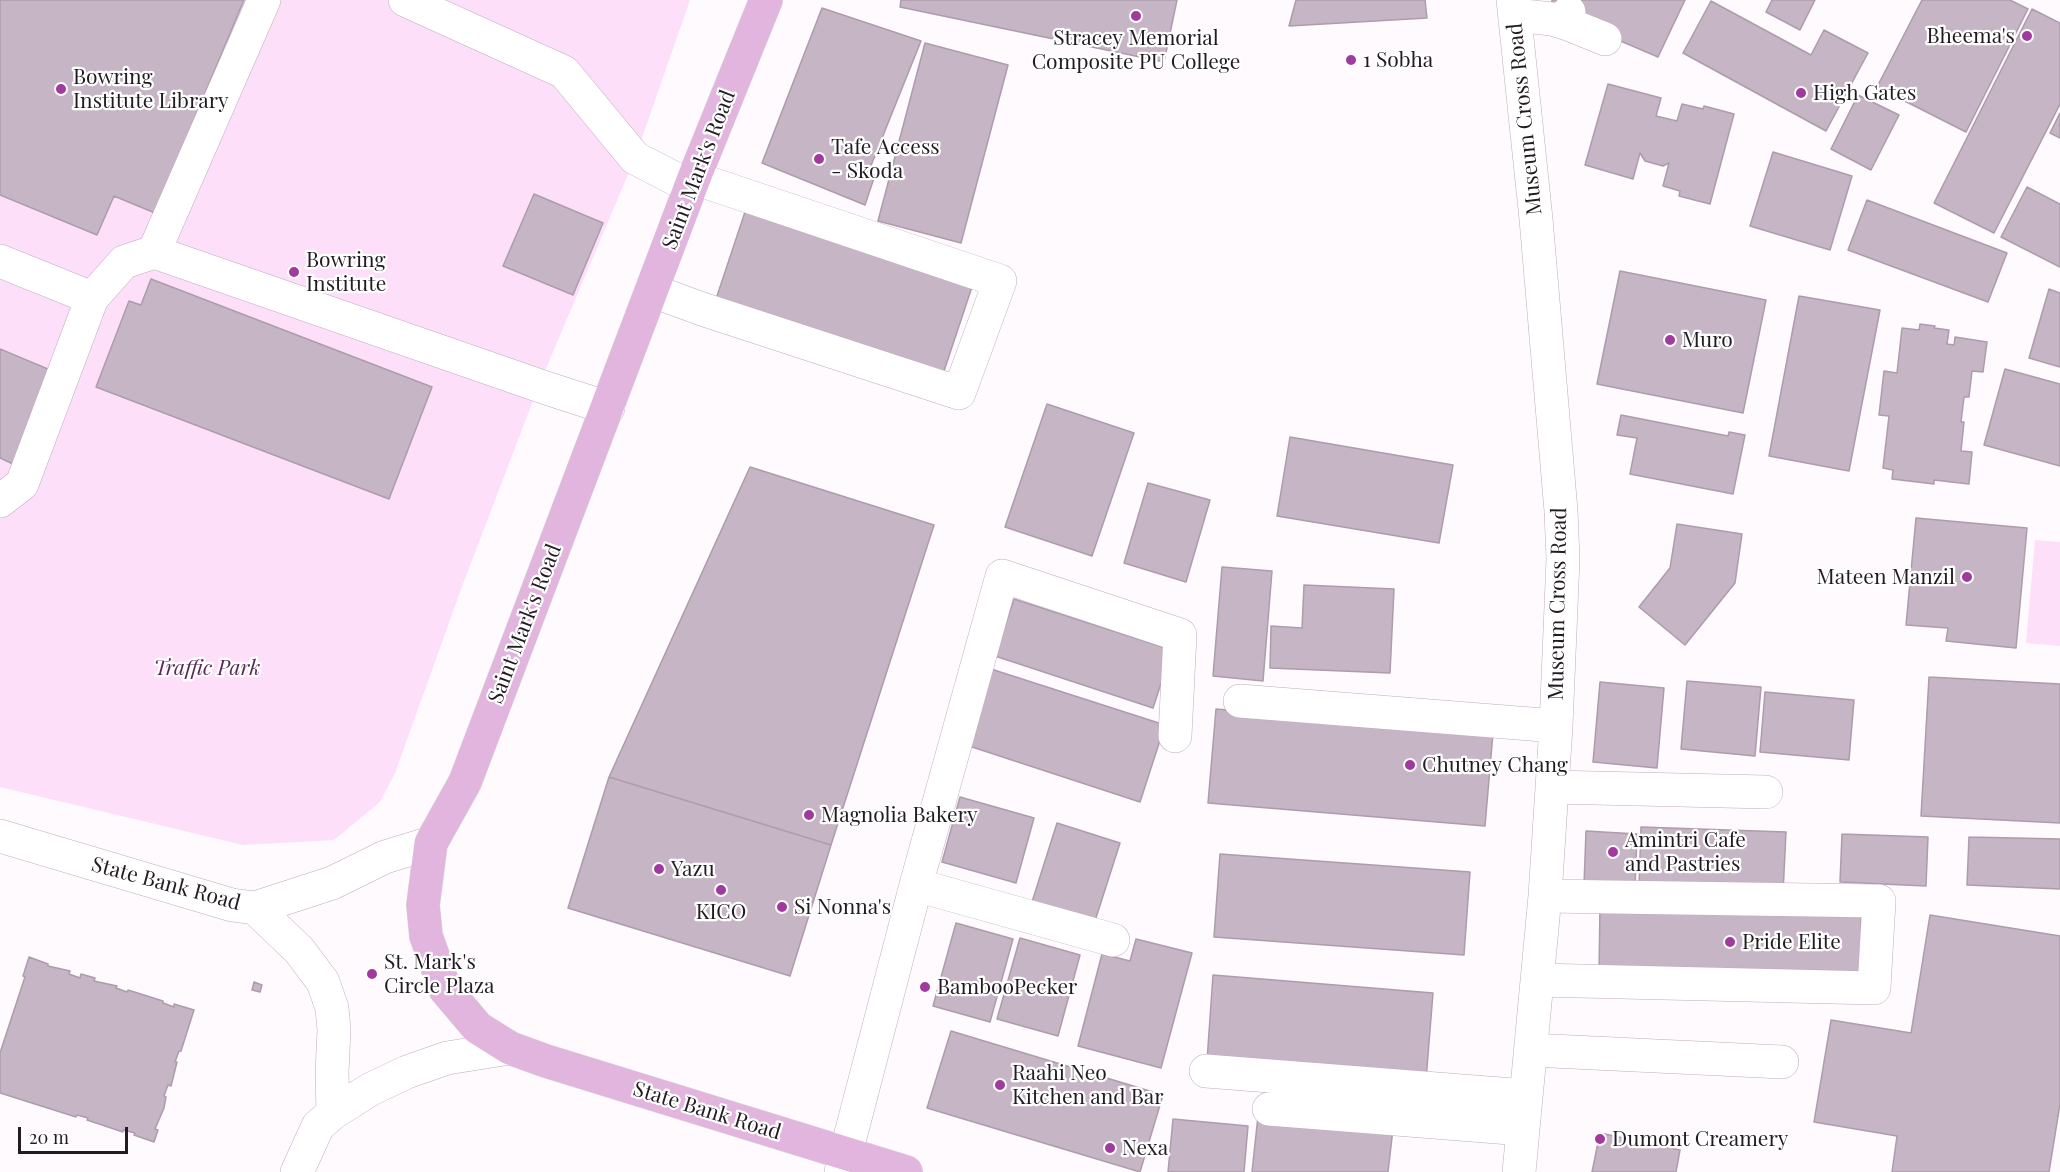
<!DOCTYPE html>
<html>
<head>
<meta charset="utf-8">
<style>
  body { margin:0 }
  #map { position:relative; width:2060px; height:1172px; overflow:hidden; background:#fefafe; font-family:"Playfair Display",serif }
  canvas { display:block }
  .scale { position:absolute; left:18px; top:1127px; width:110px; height:27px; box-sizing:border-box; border:3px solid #221c22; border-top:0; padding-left:8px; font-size:18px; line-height:21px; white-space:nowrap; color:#221c22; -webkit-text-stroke:4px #fff; paint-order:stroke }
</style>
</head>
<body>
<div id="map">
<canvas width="2060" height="1172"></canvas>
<div class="scale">20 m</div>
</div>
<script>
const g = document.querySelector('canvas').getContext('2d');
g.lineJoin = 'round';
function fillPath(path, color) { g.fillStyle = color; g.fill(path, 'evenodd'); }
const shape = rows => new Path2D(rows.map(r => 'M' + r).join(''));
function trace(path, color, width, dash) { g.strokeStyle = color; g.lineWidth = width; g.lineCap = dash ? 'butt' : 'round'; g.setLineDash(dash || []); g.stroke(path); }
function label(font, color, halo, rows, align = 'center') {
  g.font = font + ' "Playfair Display",serif'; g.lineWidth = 4.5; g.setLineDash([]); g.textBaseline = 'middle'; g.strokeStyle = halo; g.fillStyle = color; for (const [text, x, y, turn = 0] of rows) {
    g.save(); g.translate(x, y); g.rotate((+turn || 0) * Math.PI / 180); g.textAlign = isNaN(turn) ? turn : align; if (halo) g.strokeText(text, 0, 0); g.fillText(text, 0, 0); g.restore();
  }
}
const green = shape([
  [0,0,690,0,635,158,539,385,463,584,395,773,380,802,334,840,243,845,0,787],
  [2035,540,2060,542,2060,646,2026,643]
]);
const building = shape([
  [0,0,244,0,155,213,114,196,97,235,0,195,0,0],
  [901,0,1177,0,1164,62,900,7,901,0],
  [1296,0,1425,0,1427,18,1289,26,1296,0],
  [1552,0,1685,0,1658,57,1576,22,1552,5,1552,0],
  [1772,0,1815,0,1800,30,1766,12,1772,0],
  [1922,0,2010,0,2028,9,1966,132,1877,87,1922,0],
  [1711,1,1811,55,1824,30,1868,53,1826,131,1683,53,1711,1],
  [822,8,921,41,868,173,875,175,865,205,762,163,822,8],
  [2032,9,2060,23,2060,104,1994,233,1934,203,2032,9],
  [925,43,1008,65,961,243,878,221,925,43],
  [1608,84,1661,98,1656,116,1677,121,1682,104,1703,109,1704,106,1734,114,1710,204,1679,196,1680,191,1663,186,1669,163,1663,166,1645,161,1640,153,1633,179,1585,165,1608,84],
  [1858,95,1899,115,1871,170,1831,149,1858,95],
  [2060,113,2060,138,2050,133,2060,113],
  [1773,152,1852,176,1830,250,1750,226,1773,152],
  [2027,187,2060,204,2060,267,2001,237,2027,187],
  [534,194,603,223,573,295,503,266,534,194],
  [1867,200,2007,253,1988,302,1848,250,1867,200],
  [747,206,974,281,942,377,715,302,747,206],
  [1620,271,1766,300,1743,413,1597,384,1620,271],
  [151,279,432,387,389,499,96,387,129,301,141,305,151,279],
  [2049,289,2060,293,2060,367,2029,358,2049,289],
  [1799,296,1880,310,1849,471,1769,456,1799,296],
  [1920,324,1935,326,1934,328,1949,330,1947,344,1954,345,1955,337,1987,342,1983,372,1972,371,1969,397,1964,397,1961,422,1964,422,1961,451,1972,452,1969,484,1934,480,1934,484,1892,479,1893,470,1883,468,1889,416,1879,415,1884,371,1897,373,1902,328,1919,330,1920,324],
  [0,349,55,372,15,465,0,458,0,349],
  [2005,369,2060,384,2060,466,1984,445,2005,369],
  [1047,404,1134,433,1092,556,1005,527,1047,404],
  [1621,415,1728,436,1729,432,1745,435,1733,494,1630,474,1637,438,1617,435,1621,415],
  [1290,437,1453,465,1439,543,1277,516,1290,437],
  [750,467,934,525,831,845,609,777,750,467],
  [1148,483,1210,500,1186,582,1124,563,1148,483],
  [1916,518,2027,528,2016,648,1946,641,1948,628,1906,625,1916,518],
  [1677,524,1742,534,1735,583,1685,645,1639,607,1670,568,1677,524],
  [1222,567,1272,571,1263,681,1213,676,1222,567],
  [1304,585,1394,589,1390,673,1270,668,1271,626,1302,628,1304,585],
  [1014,599,1172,650,1153,708,995,656,1014,599],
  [991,669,1165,725,1140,802,966,745,991,669],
  [1929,677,2060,684,2060,823,1921,816,1929,677],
  [1687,681,1761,687,1755,756,1681,749,1687,681],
  [1600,682,1664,688,1657,768,1593,762,1600,682],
  [1765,692,1854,700,1849,760,1760,752,1765,692],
  [1216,709,1493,733,1485,826,1208,803,1216,709],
  [609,777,831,845,790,976,568,908,609,777],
  [960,797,1034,818,1016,883,942,862,960,797],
  [1057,823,1120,843,1095,921,1032,902,1057,823],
  [1641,827,1786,832,1783,893,1639,888,1641,827],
  [1586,831,1637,834,1635,888,1584,885,1586,831],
  [1842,834,1928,837,1926,886,1840,882,1842,834],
  [1969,837,2060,839,2060,889,1967,885,1969,837],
  [1220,854,1470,872,1464,955,1214,937,1220,854],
  [1600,905,1861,910,1861,979,1599,974,1600,905],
  [1930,915,2060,936,2060,1104,2049,1172,1892,1172,1897,1136,1814,1122,1831,1020,1911,1033,1930,915],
  [956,923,1013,939,990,1022,933,1006,956,923],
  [1020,938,1080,955,1058,1036,997,1019,1020,938],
  [1136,939,1192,953,1161,1068,1078,1046,1102,954,1130,961,1136,939],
  [29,957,48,964,48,966,70,971,69,974,80,978,81,974,95,978,94,981,117,986,116,988,127,992,128,990,163,1001,163,1003,174,1007,174,1004,194,1010,181,1051,179,1051,175,1062,177,1062,171,1086,168,1085,164,1096,166,1097,164,1108,155,1129,158,1130,154,1142,134,1135,135,1133,123,1130,123,1132,87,1120,88,1118,77,1115,76,1117,0,1093,0,1053,21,989,25,977,23,976,29,957],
  [1213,975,1433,993,1426,1080,1207,1061,1213,975],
  [254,982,262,985,260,992,252,990,254,982],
  [951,1031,1163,1095,1140,1172,927,1108,951,1031],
  [1258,1116,1393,1129,1388,1172,1252,1172,1258,1116],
  [1173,1119,1248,1126,1244,1172,1168,1172,1173,1119],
  [1600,1133,1680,1150,1676,1172,1592,1172,1600,1133]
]);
const minor = shape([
  [405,0,564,72,635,158,691,187],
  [1513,0,1536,219,1561,511,1563,559,1556,726,1545,896,1519,1172],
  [1515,15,1552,19,1568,24,1569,12],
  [1568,24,1605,39],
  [154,252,546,388,608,408],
  [0,261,92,298],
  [653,291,702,309,959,393,1000,281,694,178],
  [0,501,22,484,92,298,124,262,154,252,264,0],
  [1240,701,1556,726],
  [1552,787,1766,792],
  [0,836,232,905,255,908,332,883,385,857,431,843],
  [916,885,1113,940],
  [255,908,299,950,323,982,332,1008,334,1030,332,1072,333,1113],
  [1538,980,1874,988,1879,901,1545,896],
  [1531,1050,1782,1062],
  [1206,1071,1526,1096],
  [1269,1109,1523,1129],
  [297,1172,318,1126,333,1113,371,1089,407,1072,447,1058,510,1048],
  [841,1172,916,885,1002,576,1180,635,1175,736]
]);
const major = shape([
  [766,0,694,178,465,782,431,843,423,905,426,936,445,989,478,1028,510,1048,546,1061,906,1172]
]);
const markers = [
  [1136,16,6,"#a13a9e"],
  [2027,36,6,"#a13a9e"],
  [1351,60,6,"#a13a9e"],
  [61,89,6,"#a13a9e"],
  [1801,93,6,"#a13a9e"],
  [819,159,6,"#a13a9e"],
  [294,272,6,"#a13a9e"],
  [1670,340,6,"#a13a9e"],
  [1967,577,6,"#a13a9e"],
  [1410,765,6,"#a13a9e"],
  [809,815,6,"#a13a9e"],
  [1613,852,6,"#a13a9e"],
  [659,869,6,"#a13a9e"],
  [721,890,6,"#a13a9e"],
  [782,907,6,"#a13a9e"],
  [1730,942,6,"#a13a9e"],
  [372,974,6,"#a13a9e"],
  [925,987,6,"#a13a9e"],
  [1000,1085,6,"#a13a9e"],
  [1600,1139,6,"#a13a9e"],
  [1110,1148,6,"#a13a9e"]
];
const poiNames = [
  ["Bheema's",2015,36,"right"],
  ["Stracey Memorial",1136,38,"center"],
  ["Composite PU College",1136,62,"center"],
  ["1 Sobha",1363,60],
  ["Bowring",73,77],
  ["Institute Library",73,101],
  ["High Gates",1813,93],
  ["Tafe Access",831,147],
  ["- Skoda",831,171],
  ["Bowring",306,260],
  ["Institute",306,284],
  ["Muro",1682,340],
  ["Mateen Manzil",1955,577,"right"],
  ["Chutney Chang",1422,765],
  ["Magnolia Bakery",821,815],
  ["Amintri Cafe",1625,840],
  ["and Pastries",1625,864],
  ["Yazu",671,869],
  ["Si Nonna's",794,907],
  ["KICO",721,912,"center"],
  ["Pride Elite",1742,942],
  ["St. Mark's",384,962],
  ["Circle Plaza",384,986],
  ["BambooPecker",937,987],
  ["Raahi Neo",1012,1073],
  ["Kitchen and Bar",1012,1097],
  ["Dumont Creamery",1612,1139],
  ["Nexa",1122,1148]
];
const streetNames = [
  ["Museum Cross Road",1525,119,-96],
  ["Saint Mark's Road",699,170,-69],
  ["Museum Cross Road",1558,604,-89],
  ["Saint Mark's Road",525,624,-69],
  ["State Bank Road",166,884,15],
  ["State Bank Road",707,1111,17]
];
const parkNames = [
  ["Traffic Park",207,668]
];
fillPath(green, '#fddffa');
fillPath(building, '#c6b5c5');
trace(building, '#ad9cab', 1.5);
trace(minor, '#bfadbd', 34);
trace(major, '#d7d6d7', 34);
trace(minor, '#fff', 33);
trace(major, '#e2b5df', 33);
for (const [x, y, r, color] of markers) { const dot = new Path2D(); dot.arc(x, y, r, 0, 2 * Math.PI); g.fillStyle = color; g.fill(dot); trace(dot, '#fff', 2); }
label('21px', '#221c22', '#fff', poiNames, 'left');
label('21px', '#221c22', '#fff', streetNames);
label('italic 21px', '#5c295a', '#fff', parkNames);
</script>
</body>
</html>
